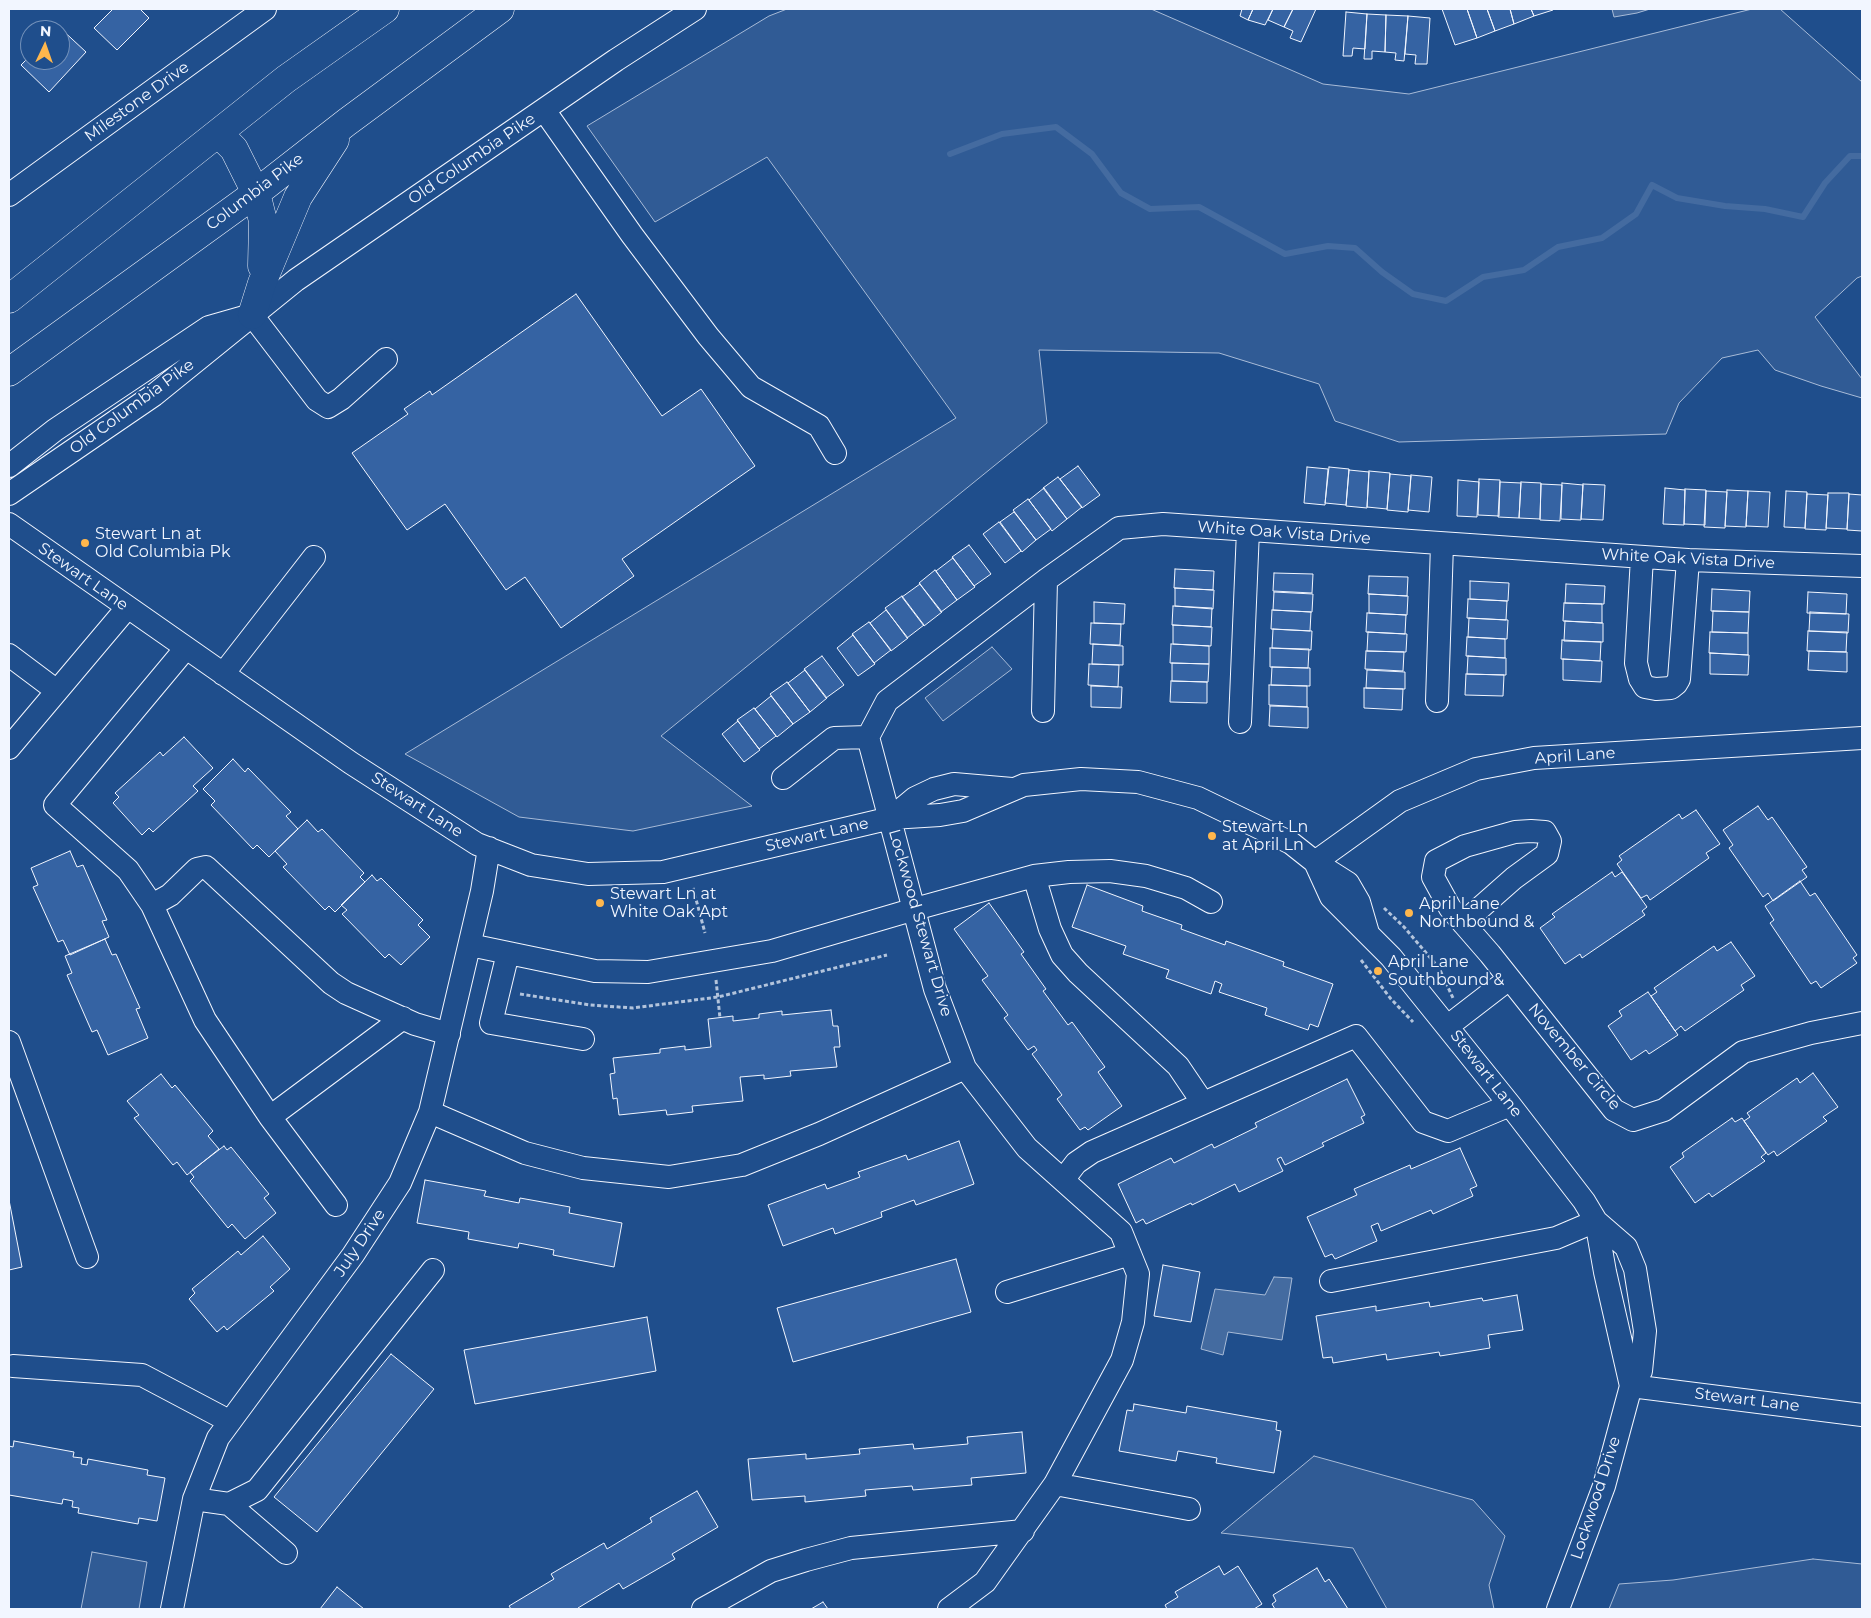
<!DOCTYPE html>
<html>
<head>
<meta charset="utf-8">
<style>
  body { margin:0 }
  #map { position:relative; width:1871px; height:1618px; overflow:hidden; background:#1f4e8c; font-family:Montserrat,sans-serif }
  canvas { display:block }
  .frame { position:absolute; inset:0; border:10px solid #f2f6ff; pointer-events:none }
  .north { position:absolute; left:20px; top:20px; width:50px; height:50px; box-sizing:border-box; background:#1f4e8c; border:1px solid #7391ba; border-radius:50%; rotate:3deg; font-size:14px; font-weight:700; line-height:20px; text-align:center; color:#f2f6ff }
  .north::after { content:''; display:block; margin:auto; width:18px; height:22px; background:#ffb74d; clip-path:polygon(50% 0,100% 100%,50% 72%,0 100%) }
</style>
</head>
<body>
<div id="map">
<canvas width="1871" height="1618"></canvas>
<div class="frame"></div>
<div class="north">N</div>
</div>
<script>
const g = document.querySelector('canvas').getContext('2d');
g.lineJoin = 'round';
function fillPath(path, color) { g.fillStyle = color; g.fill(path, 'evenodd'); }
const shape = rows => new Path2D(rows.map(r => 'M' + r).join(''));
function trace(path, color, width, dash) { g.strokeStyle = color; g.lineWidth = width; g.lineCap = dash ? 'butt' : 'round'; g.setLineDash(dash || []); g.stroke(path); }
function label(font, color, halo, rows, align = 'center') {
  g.font = font + ' Montserrat,sans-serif'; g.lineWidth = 4; g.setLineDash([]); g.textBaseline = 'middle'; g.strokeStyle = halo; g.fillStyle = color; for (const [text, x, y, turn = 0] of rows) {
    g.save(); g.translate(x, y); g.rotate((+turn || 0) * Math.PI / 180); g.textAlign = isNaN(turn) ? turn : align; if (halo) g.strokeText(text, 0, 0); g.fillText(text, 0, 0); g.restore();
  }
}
const green = shape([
  [787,9,1151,9,1323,84,1409,94,1752,9,1780,9,1862,82,1862,276,1857,278,1815,317,1862,379,1862,398,1821,386,1775,370,1758,350,1722,358,1679,403,1666,434,1399,442,1335,421,1319,384,1219,353,1039,350,1047,423,661,736,752,806,633,831,519,817,405,754,956,418,767,157,655,222,587,126,769,16,787,9],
  [992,647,1012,669,943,721,925,698,992,647],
  [1314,1456,1473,1500,1505,1536,1489,1585,1494,1609,1387,1609,1353,1548,1221,1533,1314,1456],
  [92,1552,147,1562,139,1609,81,1609,92,1552],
  [1813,1559,1862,1564,1862,1609,1609,1609,1619,1584,1673,1580,1813,1559]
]);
const water = shape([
  [1612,9,1650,9,1637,13,1614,17,1612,9],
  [1274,1277,1292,1278,1282,1340,1228,1332,1223,1355,1201,1349,1215,1289,1265,1295,1274,1277]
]);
const stream = shape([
  [950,154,1002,134,1056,127,1092,154,1121,193,1150,209,1199,207,1285,254,1328,246,1355,248,1382,272,1413,294,1446,301,1483,277,1524,270,1558,247,1602,238,1636,214,1652,185,1677,198,1725,206,1765,209,1803,217,1825,183,1850,156,1862,156]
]);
const building = shape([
  [113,9,140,9,149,18,117,50,94,28,113,9],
  [1242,9,1253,9,1248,20,1240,16,1242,9],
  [1253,9,1273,9,1265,25,1248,20,1253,9],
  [1273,9,1293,9,1284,27,1268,20,1273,9],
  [1293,9,1316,9,1301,42,1290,38,1293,31,1284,27,1293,9],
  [1442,9,1467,9,1477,38,1455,45,1442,9],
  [1467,9,1487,9,1495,31,1477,38,1467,9],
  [1487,9,1510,9,1514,24,1495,31,1487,9],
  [1510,9,1531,9,1534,16,1514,24,1510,9],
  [1531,9,1553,9,1553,10,1534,16,1531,9],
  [1346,12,1367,14,1365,49,1353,48,1352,56,1343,56,1346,12],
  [1367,14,1386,15,1385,52,1372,51,1372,59,1364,59,1367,14],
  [1386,15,1408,16,1404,61,1395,60,1396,53,1385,52,1386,15],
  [1408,16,1430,18,1427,64,1415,64,1416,55,1405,54,1408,16],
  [58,26,86,52,49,92,21,65,30,56,30,60,60,60,60,30,55,30,58,26],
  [576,294,662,416,701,389,755,466,622,559,634,576,561,628,525,577,506,590,445,504,407,530,352,453,408,414,404,409,430,391,432,395,576,294],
  [1078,466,1100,495,1082,508,1060,479,1078,466],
  [1307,467,1328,469,1325,505,1304,503,1307,467],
  [1329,467,1349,469,1346,505,1325,503,1329,467],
  [1349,470,1369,472,1367,508,1346,506,1349,470],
  [1369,471,1390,473,1387,509,1367,507,1369,471],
  [1390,474,1411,476,1408,512,1387,510,1390,474],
  [1411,475,1432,477,1429,512,1408,510,1411,475],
  [1058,477,1082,507,1067,519,1043,488,1058,477],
  [1479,479,1500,480,1499,516,1478,515,1479,479],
  [1458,480,1479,482,1477,517,1457,516,1458,480],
  [1500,482,1521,483,1519,518,1498,517,1500,482],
  [1521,482,1541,483,1540,519,1519,518,1521,482],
  [1562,483,1583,485,1581,520,1561,519,1562,483],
  [1541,484,1562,485,1560,521,1540,520,1541,484],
  [1583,484,1605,485,1603,520,1581,519,1583,484],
  [1044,488,1067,519,1052,531,1029,500,1044,488],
  [1665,488,1685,490,1684,525,1663,524,1665,488],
  [1685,489,1706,490,1705,525,1684,524,1685,489],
  [1727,490,1748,491,1746,527,1725,526,1727,490],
  [1706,491,1727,492,1725,528,1704,527,1706,491],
  [1748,491,1770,492,1768,527,1746,526,1748,491],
  [1786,491,1807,492,1805,528,1784,527,1786,491],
  [1828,493,1849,493,1847,529,1826,528,1828,493],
  [1807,494,1828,495,1826,530,1805,529,1807,494],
  [1849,494,1862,495,1862,531,1847,530,1849,494],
  [1028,499,1051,529,1036,540,1013,510,1028,499],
  [1014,512,1036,540,1022,552,1000,522,1014,512],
  [999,522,1021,551,1005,563,983,534,999,522],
  [969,545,991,574,974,586,952,557,969,545],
  [953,558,975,587,957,600,936,571,953,558],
  [1175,569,1214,571,1213,590,1174,588,1175,569],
  [935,570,957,600,941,612,919,583,935,570],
  [1274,573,1313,574,1312,593,1273,591,1274,573],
  [1369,576,1408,577,1407,596,1368,594,1369,576],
  [1470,581,1509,583,1508,601,1470,599,1470,581],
  [920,584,942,612,924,626,902,597,920,584],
  [1566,584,1605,586,1604,604,1565,603,1566,584],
  [1175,588,1214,590,1213,609,1175,606,1175,588],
  [1712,589,1750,591,1749,612,1711,611,1712,589],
  [1274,592,1313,594,1312,612,1273,610,1274,592],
  [1808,592,1847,594,1846,614,1807,613,1808,592],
  [1369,594,1408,596,1407,615,1369,613,1369,594],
  [902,596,924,625,907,638,885,608,902,596],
  [1468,599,1507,601,1506,620,1467,618,1468,599],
  [1094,602,1125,604,1124,624,1094,623,1094,602],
  [1564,603,1602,604,1602,623,1563,621,1564,603],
  [1173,606,1212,608,1211,627,1172,625,1173,606],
  [886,610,908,638,891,651,870,623,886,610],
  [1272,610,1311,612,1310,631,1271,629,1272,610],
  [1713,611,1749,612,1748,633,1712,632,1713,611],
  [1810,612,1849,614,1848,633,1809,631,1810,612],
  [1367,613,1406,615,1405,634,1366,632,1367,613],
  [1469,618,1508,620,1507,639,1468,637,1469,618],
  [1565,621,1603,623,1603,642,1564,641,1565,621],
  [869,622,891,650,874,663,852,634,869,622],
  [1091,623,1121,624,1120,645,1090,644,1091,623],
  [1173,625,1212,627,1211,646,1173,644,1173,625],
  [1273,629,1312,631,1311,650,1272,648,1273,629],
  [1808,631,1847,632,1846,652,1807,651,1808,631],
  [1368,632,1407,634,1406,652,1367,651,1368,632],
  [1710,632,1748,633,1748,655,1709,653,1710,632],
  [853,635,875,664,858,676,837,648,853,635],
  [1467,637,1505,639,1505,658,1466,656,1467,637],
  [1562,640,1601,642,1600,661,1561,659,1562,640],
  [1093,644,1123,646,1123,665,1092,664,1093,644],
  [1171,644,1209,646,1209,664,1170,663,1171,644],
  [1270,648,1309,649,1308,668,1270,667,1270,648],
  [1366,651,1404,652,1403,671,1365,669,1366,651],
  [1809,651,1847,652,1847,672,1808,670,1809,651],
  [1710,653,1749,655,1748,675,1710,674,1710,653],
  [822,656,844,685,826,698,804,669,822,656],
  [1468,656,1506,658,1506,675,1467,674,1468,656],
  [1563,659,1602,661,1601,682,1563,680,1563,659],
  [1172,663,1209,664,1208,682,1172,681,1172,663],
  [1089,664,1119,665,1118,687,1088,685,1089,664],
  [1272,667,1310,668,1310,686,1271,685,1272,667],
  [805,670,827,698,810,712,788,683,805,670],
  [1367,670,1405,672,1405,689,1366,688,1367,670],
  [1466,674,1504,675,1503,696,1465,695,1466,674],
  [1171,681,1207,682,1207,703,1170,702,1171,681],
  [787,682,810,712,793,724,770,694,787,682],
  [1269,685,1307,686,1307,707,1269,705,1269,685],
  [1091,686,1122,687,1121,708,1091,707,1091,686],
  [1364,688,1403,689,1402,710,1364,708,1364,688],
  [771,696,793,724,777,737,755,709,771,696],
  [1270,706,1308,707,1308,728,1269,726,1270,706],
  [754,708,776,736,759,749,737,720,754,708],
  [738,721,760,750,744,762,722,734,738,721],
  [184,737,213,768,193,786,198,791,153,832,149,828,142,835,113,803,119,797,115,793,160,752,163,756,184,737],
  [233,759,245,772,248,768,291,812,286,816,298,829,269,857,257,845,253,849,211,805,215,801,203,789,233,759],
  [1758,806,1768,820,1772,817,1807,867,1802,870,1807,877,1773,901,1768,893,1763,897,1729,848,1733,845,1723,830,1758,806],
  [1696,810,1720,844,1706,853,1709,858,1650,900,1647,895,1641,898,1617,864,1622,860,1619,856,1679,814,1682,819,1696,810],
  [307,820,318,832,322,829,364,873,360,877,365,882,335,912,329,906,325,910,283,867,287,864,275,851,307,820],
  [70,851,77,867,83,865,107,920,102,921,109,937,70,955,63,940,58,942,33,887,38,885,31,868,70,851],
  [1612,872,1615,877,1622,872,1647,907,1642,911,1645,915,1582,958,1580,954,1565,964,1540,928,1555,917,1552,914,1612,872],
  [372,875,377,881,381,878,423,920,418,925,430,937,401,965,389,954,385,958,342,914,347,910,341,905,372,875],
  [1800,881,1810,896,1815,893,1857,955,1853,958,1857,963,1821,988,1816,981,1811,984,1770,923,1774,920,1765,906,1800,881],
  [1087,885,1143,906,1142,911,1182,925,1181,929,1225,945,1226,941,1284,962,1283,966,1333,984,1318,1027,1310,1024,1308,1030,1265,1015,1267,1008,1219,992,1222,984,1215,981,1211,994,1166,978,1169,970,1123,954,1126,946,1072,927,1087,885],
  [989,903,1024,952,1021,954,1046,989,1043,991,1068,1025,1072,1022,1105,1067,1098,1072,1122,1106,1088,1130,1085,1127,1080,1130,1057,1099,1062,1095,1032,1054,1037,1050,1034,1046,1028,1050,1004,1018,1008,1015,982,980,988,976,954,929,989,903],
  [105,939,112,955,116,954,140,1008,136,1009,148,1038,108,1055,97,1030,92,1032,67,975,72,973,65,956,105,939],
  [1731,942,1755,976,1741,985,1744,990,1685,1031,1681,1026,1675,1031,1651,996,1657,992,1654,988,1714,946,1717,951,1731,942],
  [1648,992,1678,1035,1649,1054,1646,1050,1631,1060,1608,1026,1622,1016,1619,1011,1648,992],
  [831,1010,833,1026,838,1026,840,1047,834,1047,837,1067,790,1071,791,1076,764,1079,764,1075,740,1077,743,1101,692,1106,693,1112,667,1115,666,1110,619,1115,617,1098,613,1099,610,1074,615,1073,613,1058,660,1053,660,1049,685,1046,685,1050,711,1047,708,1019,733,1016,733,1021,759,1018,759,1014,782,1011,782,1015,831,1010],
  [1813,1073,1838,1107,1823,1117,1827,1121,1777,1156,1774,1151,1768,1155,1744,1121,1750,1117,1747,1113,1797,1078,1800,1083,1813,1073],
  [161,1074,172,1088,175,1085,213,1131,208,1136,219,1149,187,1175,177,1162,173,1165,134,1118,139,1115,127,1101,161,1074],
  [1347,1079,1365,1115,1361,1117,1364,1123,1322,1143,1324,1146,1285,1165,1281,1157,1277,1159,1283,1171,1239,1192,1235,1184,1192,1205,1191,1203,1146,1224,1143,1219,1136,1223,1118,1184,1171,1158,1174,1163,1212,1144,1214,1148,1257,1127,1255,1123,1347,1079],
  [1732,1118,1735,1122,1742,1118,1744,1121,1766,1153,1761,1157,1765,1161,1712,1197,1709,1193,1695,1203,1670,1167,1684,1157,1682,1153,1732,1118],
  [959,1141,974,1184,916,1205,914,1200,881,1212,882,1217,835,1234,833,1228,783,1246,768,1205,825,1184,827,1189,860,1177,858,1172,906,1155,908,1160,959,1141],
  [224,1146,227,1150,231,1147,269,1194,264,1198,276,1213,245,1239,232,1224,228,1228,190,1181,194,1177,190,1172,224,1146],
  [1460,1148,1477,1186,1470,1189,1473,1196,1433,1214,1431,1210,1381,1231,1378,1223,1371,1226,1377,1241,1335,1259,1332,1254,1325,1257,1307,1217,1357,1195,1354,1189,1410,1165,1411,1169,1460,1148],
  [425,1180,486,1191,484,1196,519,1203,520,1198,570,1207,569,1213,622,1223,614,1267,553,1255,554,1250,519,1243,518,1248,468,1239,469,1232,417,1223,425,1180],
  [9,1200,22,1267,9,1270,9,1200],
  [263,1236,290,1269,270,1287,274,1291,227,1330,224,1326,217,1332,189,1299,195,1293,192,1289,238,1251,241,1255,263,1236],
  [956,1259,971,1312,793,1362,777,1308,956,1259],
  [1163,1265,1200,1272,1191,1322,1154,1316,1163,1265],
  [1517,1295,1523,1330,1488,1335,1490,1348,1440,1356,1439,1352,1387,1360,1386,1354,1333,1363,1332,1357,1323,1358,1316,1316,1376,1306,1376,1311,1429,1302,1430,1307,1482,1298,1483,1301,1517,1295],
  [647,1317,656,1371,475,1404,464,1350,647,1317],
  [391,1354,434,1389,317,1532,274,1497,391,1354],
  [1134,1404,1186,1413,1187,1406,1277,1422,1276,1430,1281,1431,1274,1473,1216,1463,1217,1458,1178,1451,1176,1461,1119,1451,1127,1410,1133,1411,1134,1404],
  [1022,1432,1026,1473,971,1478,972,1485,913,1490,912,1486,865,1490,866,1496,805,1502,805,1496,752,1500,748,1459,806,1454,806,1459,860,1454,859,1449,913,1444,914,1449,968,1444,967,1437,1022,1432],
  [14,1441,74,1452,73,1457,82,1458,81,1464,87,1465,88,1459,148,1470,147,1475,165,1478,157,1521,139,1518,138,1524,78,1513,79,1508,72,1507,73,1501,63,1499,62,1504,9,1495,9,1446,13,1447,14,1441],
  [697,1491,718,1527,672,1554,675,1559,623,1589,619,1583,578,1608,579,1609,511,1609,509,1606,554,1579,551,1574,604,1543,607,1549,652,1522,650,1518,697,1491],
  [1219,1566,1224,1575,1238,1566,1262,1604,1254,1609,1167,1609,1165,1605,1178,1597,1175,1592,1219,1566],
  [1317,1568,1325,1582,1329,1579,1348,1609,1275,1609,1272,1604,1276,1601,1273,1595,1317,1568],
  [337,1587,364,1609,320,1609,337,1587],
  [823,1602,828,1609,811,1609,823,1602]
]);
const path = shape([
  [693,888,705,933],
  [1384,908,1404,927,1439,968,1453,998],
  [1361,960,1391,999,1413,1022],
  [716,980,720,1018],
  [520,994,590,1005,633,1008,718,997,887,955]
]);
const minor = shape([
  [544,110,632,235,708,336,751,387,819,426,835,453],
  [9,195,265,9],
  [252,315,317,400,328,407,341,399,386,359],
  [9,466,55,430,209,327,244,317],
  [9,494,154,395,296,280,616,60,695,9],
  [9,524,351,763,477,844,531,865,588,874,663,872,891,818,940,815,963,811,1024,785,1081,779,1138,782,1198,798,1291,843,1315,862,1348,883,1359,902,1368,933],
  [1642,557,1636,663,1640,679,1645,687,1656,689,1671,688,1676,684,1679,679,1688,560],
  [186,648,55,805,128,870,152,905,205,1020,270,1117,336,1205],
  [9,655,57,691],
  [223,674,314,557],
  [1437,701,1442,544],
  [1043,711,1046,580],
  [1240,722,1248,530],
  [9,748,127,608],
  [783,778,834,738,868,737],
  [891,818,915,798,934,789,954,784,1012,789],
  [1315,862,1331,897,1391,957,1510,1105,1584,1201,1596,1221,1626,1247,1635,1269,1645,1331,1641,1371,1631,1386,1604,1486,1558,1609],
  [1315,862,1400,801,1476,769,1534,758,1862,738],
  [1034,876,1050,929,1062,955,1078,973,1178,1066,1203,1103],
  [152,905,170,895,197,869,206,867,331,983,346,993,415,1024,449,1034],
  [1463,923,1514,878,1547,854,1550,841,1545,832,1531,831,1515,832,1465,846,1436,861,1433,877,1450,908,1490,954,1614,1110,1633,1120,1664,1110,1743,1052,1811,1033,1862,1023],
  [470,945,595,971,648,972,772,951,915,909,1034,876,1069,872,1110,871,1146,876,1186,888,1211,902],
  [508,953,491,1023,583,1039],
  [1448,1026,1509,979],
  [9,1042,87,1257],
  [430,1112,525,1153,583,1168,669,1177,742,1165,819,1134,965,1068],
  [270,1117,403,1018],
  [1063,1180,1076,1163,1092,1152,1356,1036,1423,1122,1448,1131,1510,1105],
  [1596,1221,1605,1272,1631,1386],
  [1331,1281,1556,1238,1596,1221],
  [1007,1292,1130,1254],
  [13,1366,142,1375,229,1421],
  [1631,1386,1862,1415],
  [1055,1484,1189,1509],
  [194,1499,229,1504,257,1490,433,1270],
  [229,1504,286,1553],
  [172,1609,194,1499,218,1438,353,1255,400,1183,430,1112,482,891,489,848],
  [703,1609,771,1571,806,1560,851,1548,1023,1531],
  [949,1609,985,1582,1055,1484,1122,1360,1133,1322,1138,1274,1121,1232,1027,1148,965,1068,935,989,868,737,887,701,1046,580,1119,528,1163,524,1688,560,1862,566]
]);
const highway = shape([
  [218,133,234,149,256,193,263,221,262,266],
  [9,299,286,79,385,9],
  [252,315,262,283,298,197,335,140],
  [9,372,256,193,347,122,500,9]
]);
const markers = [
  [85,543,5,"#ffb74d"],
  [1212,836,5,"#ffb74d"],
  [600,903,5,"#ffb74d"],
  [1409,913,5,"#ffb74d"],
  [1378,971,5,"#ffb74d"]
];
const streetNames = [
  ["Milestone Drive",137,102,-36],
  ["Old Columbia Pike",472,159,-34],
  ["Columbia Pike",255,192,-37],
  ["Old Columbia Pike",132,407,-36],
  ["White Oak Vista Drive",1284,533,4],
  ["White Oak Vista Drive",1688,559,3],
  ["Stewart Lane",83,577,35],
  ["April Lane",1575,756,-4],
  ["Stewart Lane",417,805,33],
  ["Stewart Lane",817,835,-13],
  ["Lockwood Stewart Drive",920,923,74],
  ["November Circle",1574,1057,50],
  ["Stewart Lane",1486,1074,52],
  ["July Drive",360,1243,-56],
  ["Stewart Lane",1747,1400,7],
  ["Lockwood Drive",1596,1498,-72]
];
const poiNames = [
  ["Stewart Ln at",95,534],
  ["Old Columbia Pk",95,552],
  ["Stewart Ln",1222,827],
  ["at April Ln",1222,845],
  ["Stewart Ln at",610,894],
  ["White Oak Apt",610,912],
  ["April Lane",1419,904],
  ["Northbound &",1419,922],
  ["April Lane",1388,962],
  ["Southbound &",1388,980]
];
fillPath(green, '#305b95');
trace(green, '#a8bbd7', 1);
fillPath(water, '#446ba0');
trace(water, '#a8bbd7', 1);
trace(stream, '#446ba0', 6);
fillPath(building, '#3563a3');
trace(building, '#f2f6ff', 1);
trace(minor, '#f2f6ff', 24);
trace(highway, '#f2f6ff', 29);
trace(path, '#b3c4dc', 3, [4, 2.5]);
trace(minor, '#1f4e8c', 22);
trace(highway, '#1f4e8c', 28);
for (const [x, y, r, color] of markers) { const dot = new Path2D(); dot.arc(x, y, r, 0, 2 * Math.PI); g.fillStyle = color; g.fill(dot); trace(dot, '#1f4e8c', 2); }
label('16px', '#f2f6ff', '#1f4e8c', streetNames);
label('16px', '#f2f6ff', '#1f4e8c', poiNames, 'left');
</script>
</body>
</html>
